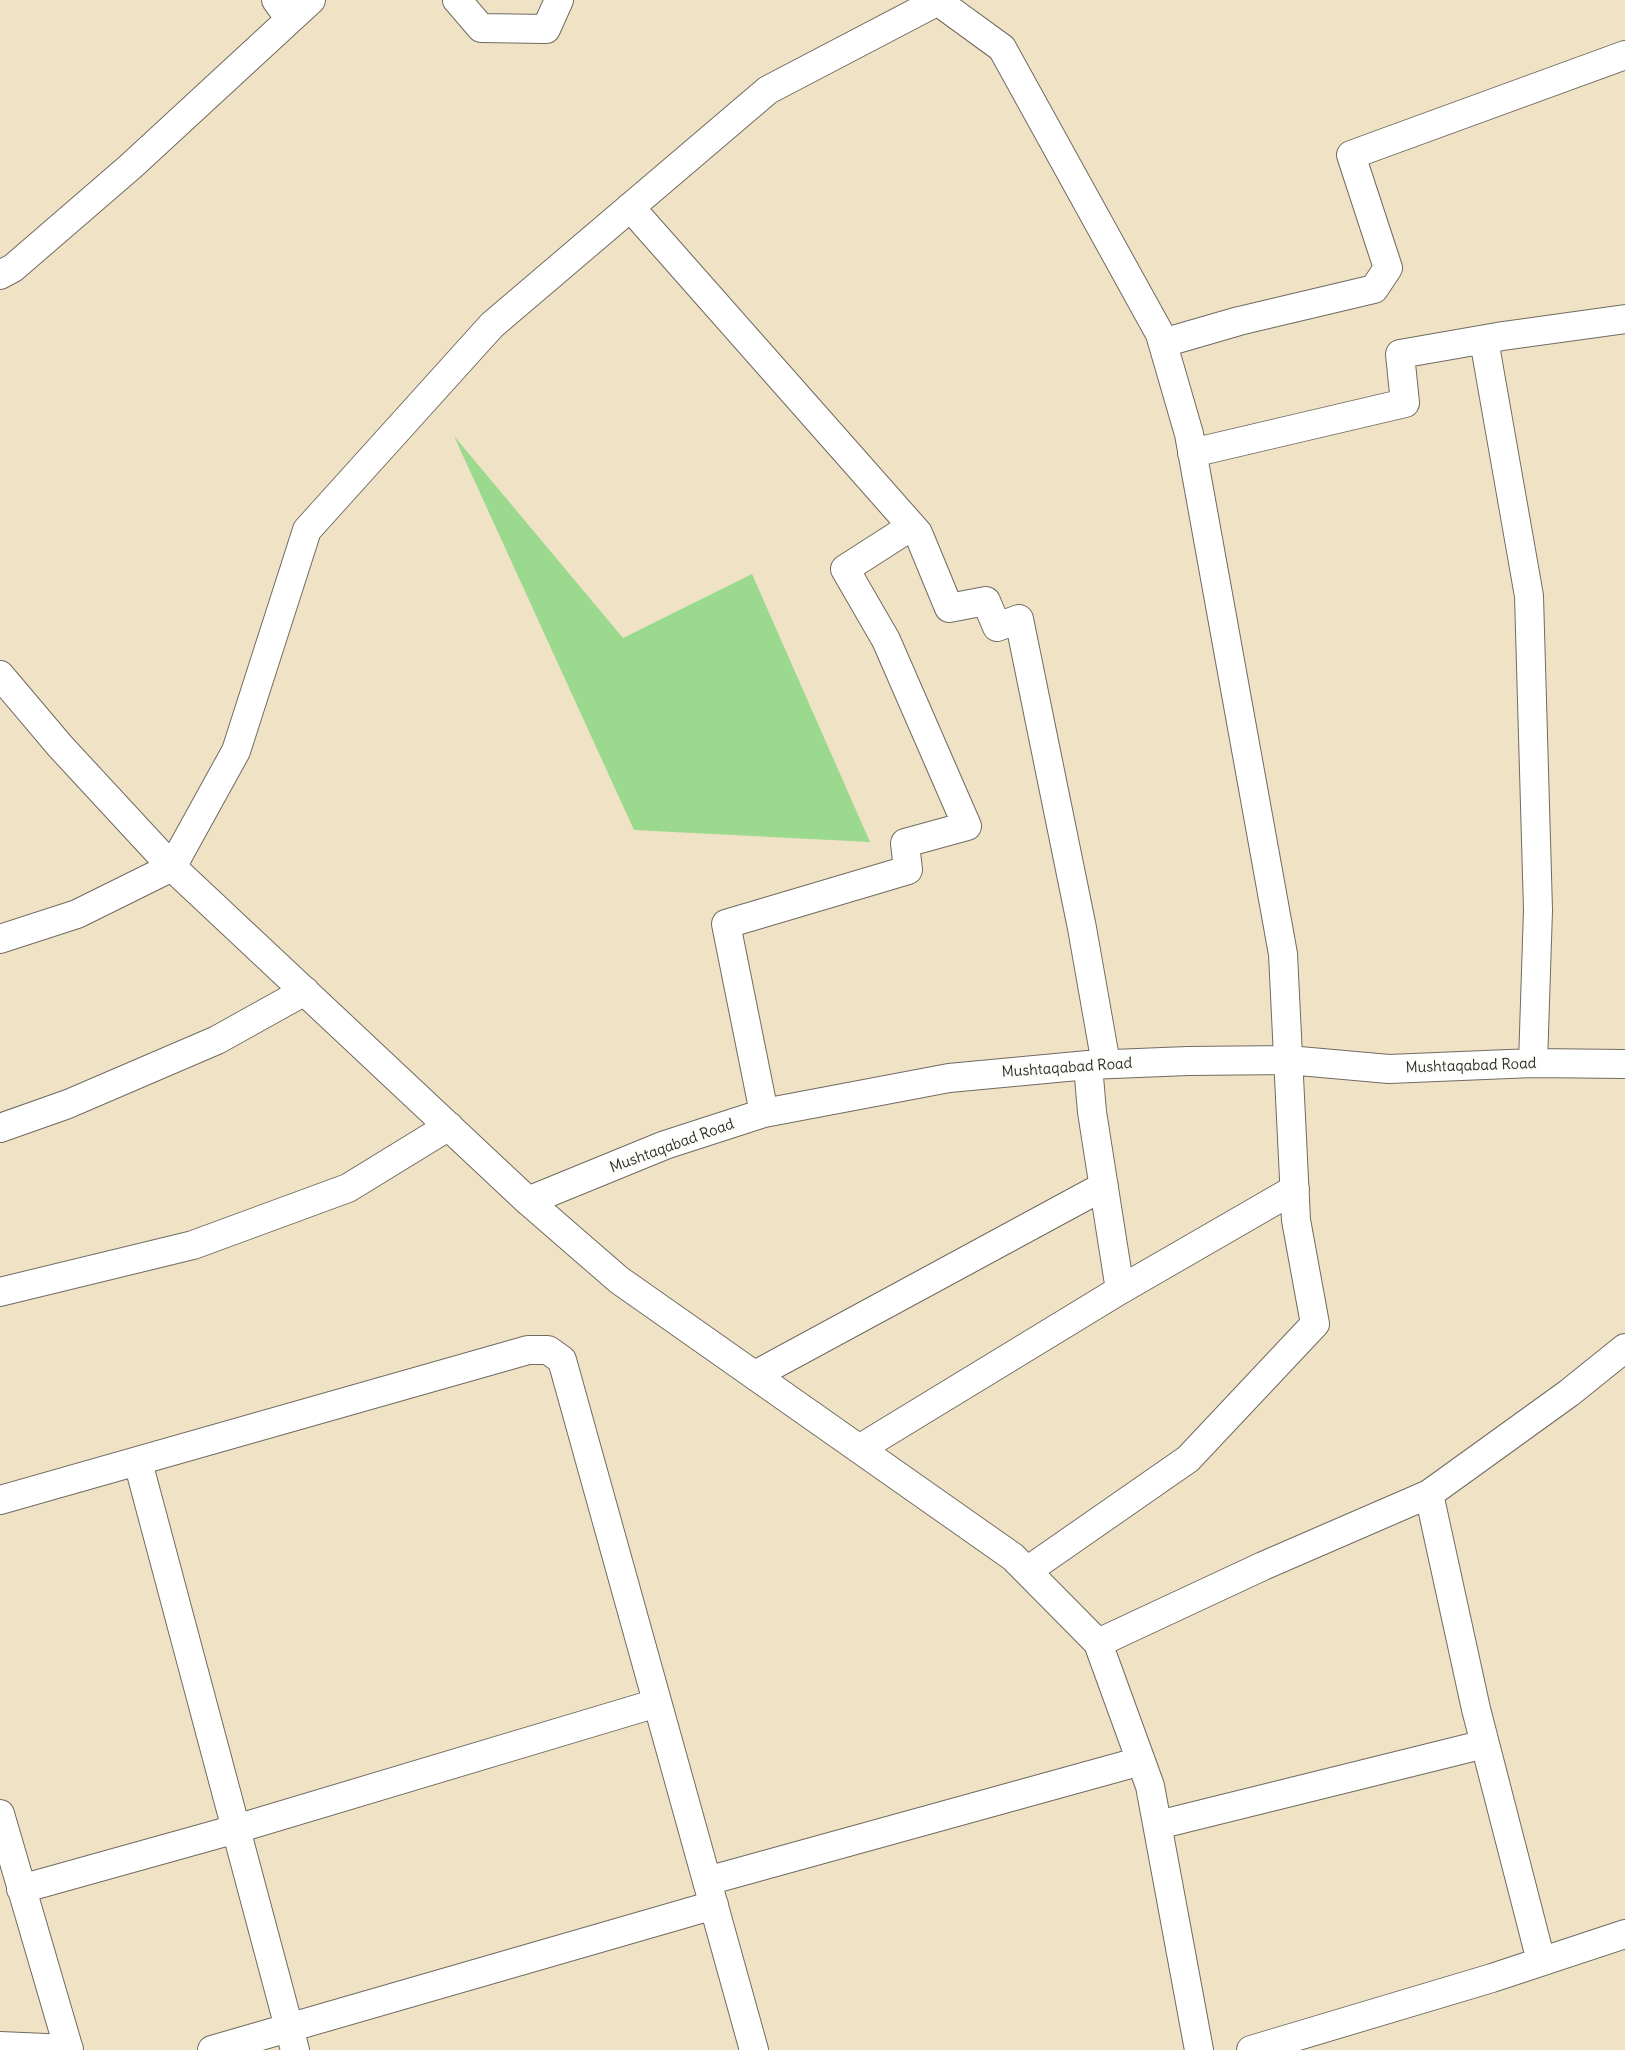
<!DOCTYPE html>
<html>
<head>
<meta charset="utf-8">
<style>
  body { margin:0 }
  canvas { display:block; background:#f0e2c5 }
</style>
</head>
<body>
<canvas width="1625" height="2050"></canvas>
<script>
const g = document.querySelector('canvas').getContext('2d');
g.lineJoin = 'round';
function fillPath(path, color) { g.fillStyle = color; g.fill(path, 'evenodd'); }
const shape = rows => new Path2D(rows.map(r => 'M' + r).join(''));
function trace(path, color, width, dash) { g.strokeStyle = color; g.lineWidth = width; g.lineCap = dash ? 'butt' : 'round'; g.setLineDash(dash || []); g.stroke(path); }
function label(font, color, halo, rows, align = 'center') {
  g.font = font + ' Delius,sans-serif'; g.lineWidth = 4.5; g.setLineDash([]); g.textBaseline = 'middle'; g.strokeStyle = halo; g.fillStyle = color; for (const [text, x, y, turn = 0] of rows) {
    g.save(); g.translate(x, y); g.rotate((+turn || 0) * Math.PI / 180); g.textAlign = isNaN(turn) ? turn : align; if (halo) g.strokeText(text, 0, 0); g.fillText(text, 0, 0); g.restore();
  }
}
const green = shape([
  [454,436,623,638,752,574,870,842,634,830]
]);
const minor = shape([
  [276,0,290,19],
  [457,0,481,28,546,29,559,0],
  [936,0,1002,48,1160,334,1189,434,1283,954,1296,1220,1315,1324,1188,1459,1027,1571],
  [630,207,918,533,949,608,986,601,997,627,1019,619,1082,928,1106,1064],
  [0,275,13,268,130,167,311,0],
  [1484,340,1529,596,1538,910,1533,1063],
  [1163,343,1239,321,1374,289,1388,268,1351,155,1625,55],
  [1192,453,1405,403,1400,354,1503,336,1625,319],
  [0,675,60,746,172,867,528,1201,619,1280,1013,1557,1098,1643,1150,1786,1199,2050],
  [0,939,77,914,172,867,236,751,307,530,492,325,768,90,940,0],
  [1088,1065,1092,1112,1120,1290],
  [764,1113,726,924,908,870,905,843,967,826,886,640,845,569,912,526],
  [0,1128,68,1104,217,1040,305,991],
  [528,1201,665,1145,764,1113,949,1078,1088,1065,1188,1061,1288,1060,1389,1069,1533,1063,1625,1064],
  [0,1292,193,1245,348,1188,449,1126],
  [755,1375,1104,1186],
  [859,1449,1120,1290,1295,1189],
  [138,1462,295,2050],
  [1429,1494,1476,1709,1541,1961],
  [0,1500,528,1350,548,1350,562,1360,754,2050],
  [1098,1643,1263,1566,1429,1494,1569,1393,1625,1348],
  [0,1814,69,2050],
  [1158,1825,1485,1744],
  [707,1881,1141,1761],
  [21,1889,236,1829,657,1703],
  [0,2046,69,2049],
  [212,2050,714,1905],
  [1251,2050,1492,1978,1625,1934]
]);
const streetNames = [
  ["Mushtaqabad Road",1471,1066,-2],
  ["Mushtaqabad Road",1067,1068,-4],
  ["Mushtaqabad Road",672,1146,-20]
];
fillPath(green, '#9bd98f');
trace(minor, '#706b61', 30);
trace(minor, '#fff', 28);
label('15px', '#2b2b2b', '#fdfcf7', streetNames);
</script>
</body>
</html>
